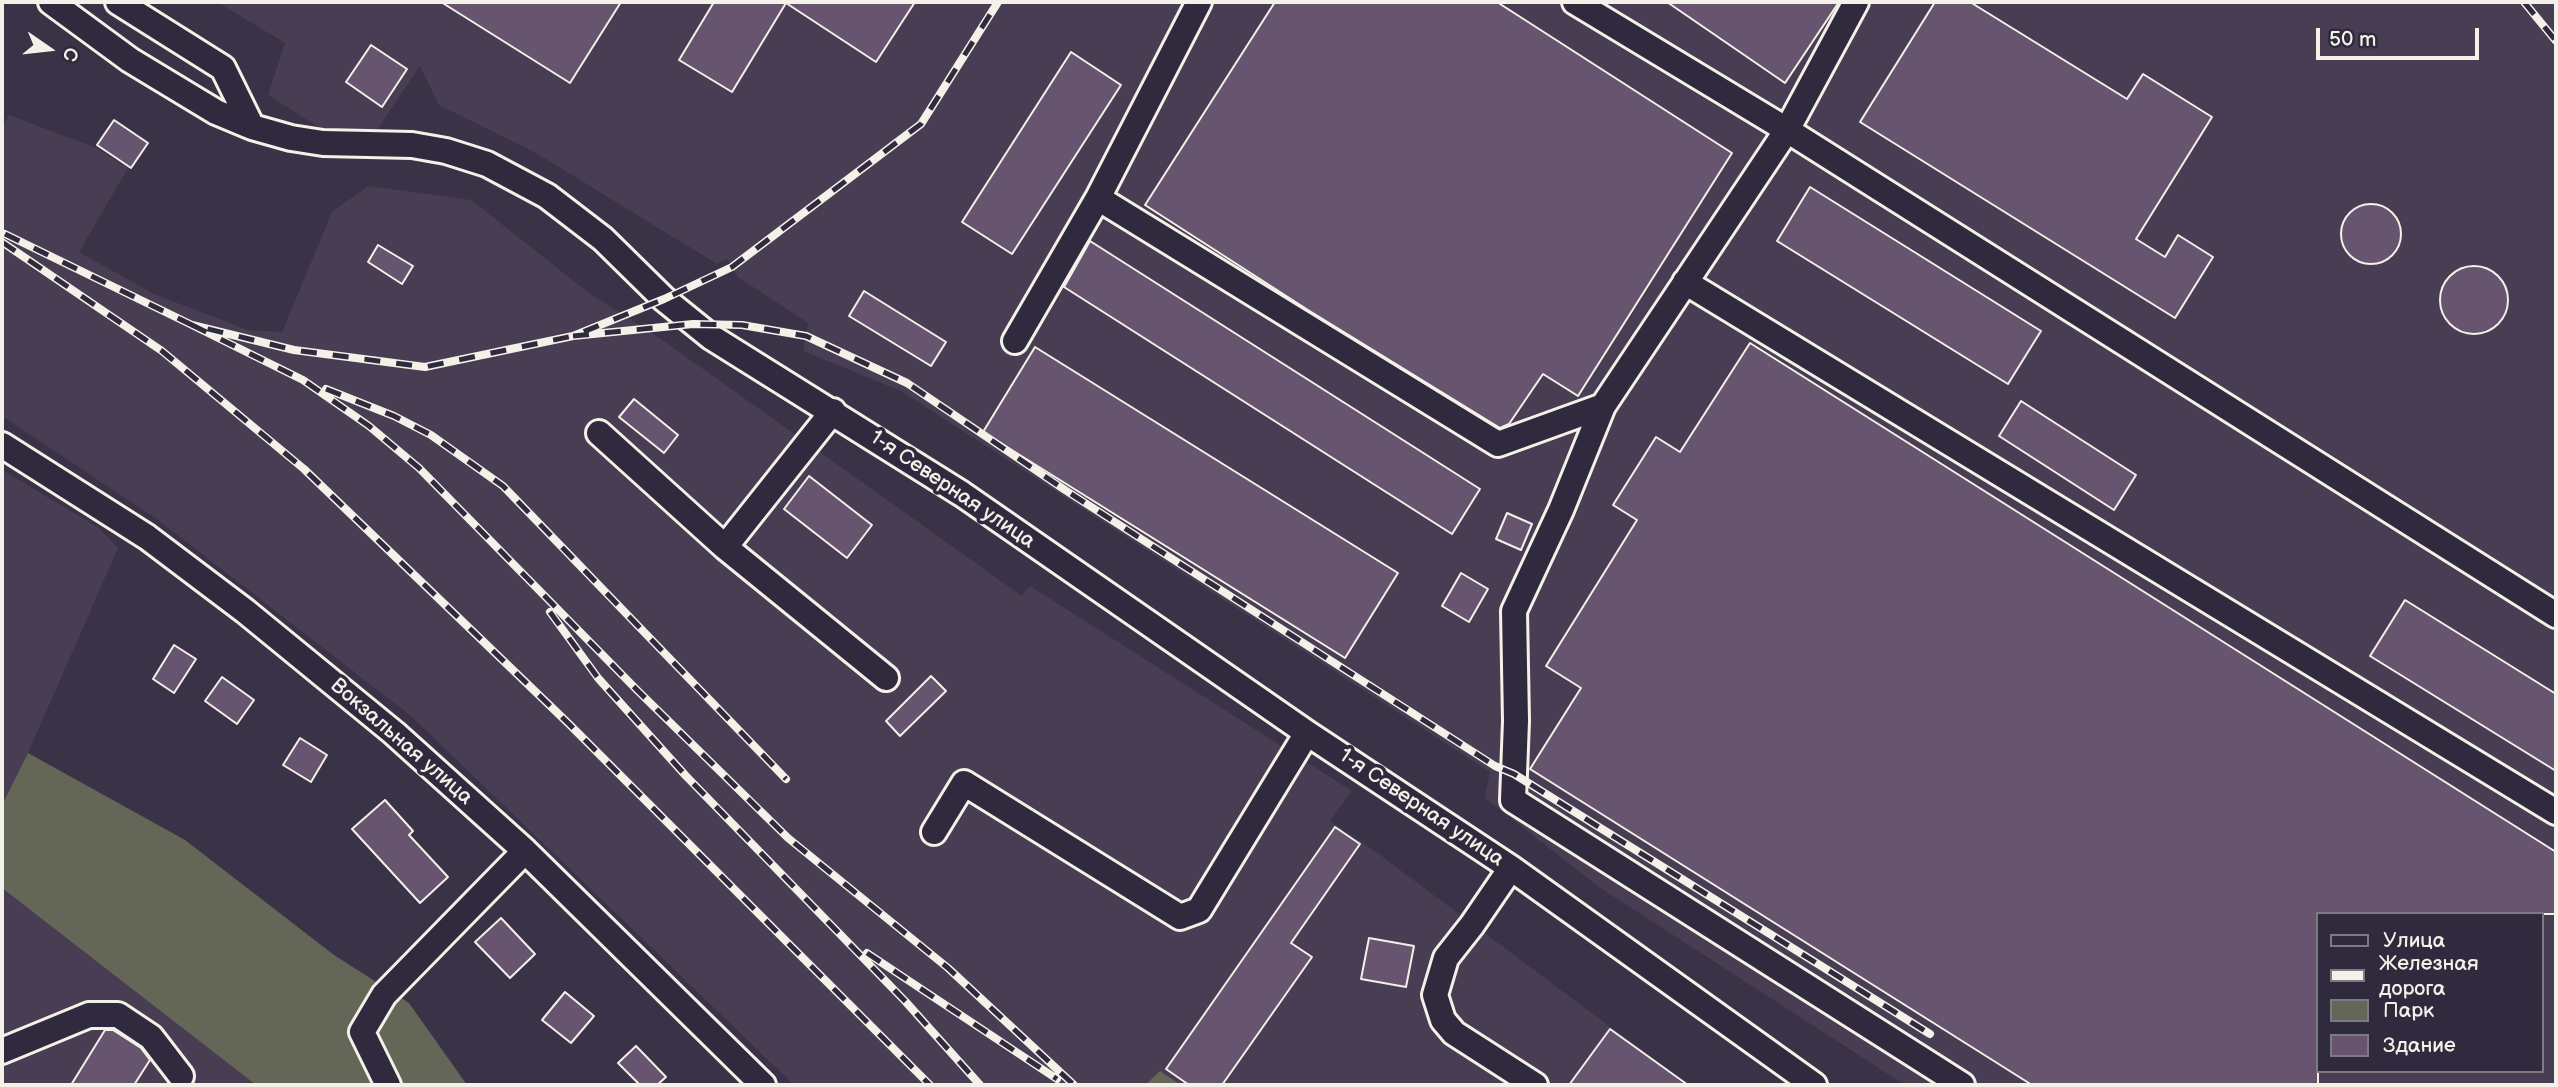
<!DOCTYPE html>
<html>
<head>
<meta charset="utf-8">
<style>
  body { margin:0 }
  #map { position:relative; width:2558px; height:1087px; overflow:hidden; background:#3a3347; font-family:"Balsamiq Sans",sans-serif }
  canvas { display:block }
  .frame { position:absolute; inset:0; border:4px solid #f4f1e8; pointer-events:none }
  .legend { position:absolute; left:2316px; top:912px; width:228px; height:161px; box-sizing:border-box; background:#2f2a3d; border:2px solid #7e7a81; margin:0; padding:9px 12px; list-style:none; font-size:21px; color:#f4f1e8 }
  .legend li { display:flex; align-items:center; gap:14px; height:35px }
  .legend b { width:35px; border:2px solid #7e7a81 }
  .north { position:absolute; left:14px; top:14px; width:70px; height:70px; -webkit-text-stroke:5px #2f2a3d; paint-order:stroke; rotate:104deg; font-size:19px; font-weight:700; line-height:28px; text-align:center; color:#f4f1e8 }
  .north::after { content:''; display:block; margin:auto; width:24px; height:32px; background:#f4f1e8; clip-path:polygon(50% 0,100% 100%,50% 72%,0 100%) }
  .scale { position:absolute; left:2316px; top:28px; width:163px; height:32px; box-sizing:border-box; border:4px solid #f4f1e8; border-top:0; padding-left:9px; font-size:21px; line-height:24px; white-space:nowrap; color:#f4f1e8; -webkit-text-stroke:5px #2f2a3d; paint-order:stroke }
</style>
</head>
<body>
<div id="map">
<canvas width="2558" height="1087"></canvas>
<div class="frame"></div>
<ul class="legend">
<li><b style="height:9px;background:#2f2a3d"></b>Улица</li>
<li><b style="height:9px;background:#f4f1e8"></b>Железная дорога</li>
<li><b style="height:19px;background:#646657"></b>Парк</li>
<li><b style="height:19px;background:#67556f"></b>Здание</li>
</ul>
<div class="north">С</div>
<div class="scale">50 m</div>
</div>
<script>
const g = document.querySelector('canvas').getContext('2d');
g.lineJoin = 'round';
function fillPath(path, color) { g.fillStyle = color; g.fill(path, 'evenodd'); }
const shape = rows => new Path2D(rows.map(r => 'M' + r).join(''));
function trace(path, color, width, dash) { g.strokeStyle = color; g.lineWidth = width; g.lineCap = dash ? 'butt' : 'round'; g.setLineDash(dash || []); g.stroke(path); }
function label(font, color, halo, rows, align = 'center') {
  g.font = font + ' "Balsamiq Sans",sans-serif'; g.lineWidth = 7; g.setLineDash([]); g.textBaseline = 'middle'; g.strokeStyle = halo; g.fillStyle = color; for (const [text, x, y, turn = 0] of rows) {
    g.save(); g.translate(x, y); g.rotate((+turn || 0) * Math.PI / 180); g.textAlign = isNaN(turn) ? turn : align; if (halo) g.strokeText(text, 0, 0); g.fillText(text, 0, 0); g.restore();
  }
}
const built = shape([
  [217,2,2556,2,2556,1085,1905,1085,1599,887,1485,798,1490,772,901,391,803,351,808,323,738,277,727,259,717,264,536,153,439,105,420,66,373,136,320,128,268,95,285,43],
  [2318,914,2542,914,2542,1071,2318,1071],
  [9,115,96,148,128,168,79,252,154,294,248,330,282,332,332,212,368,186,471,200,589,293,661,339,1022,596,1030,586,1352,791,1330,821,1372,849,1688,1085,1181,1085,1160,1071,1145,1085,794,1085,411,716,158,520,2,416,2,127],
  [2,470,99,528,118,548,28,753,2,805],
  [2,888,256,1085,2,1085]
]);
const green = shape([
  [28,753,185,840,334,955,409,1003,467,1085,256,1085,2,888,2,805],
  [1160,1071,1181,1085,1145,1085]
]);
const building = shape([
  [441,2,621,2,570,83,441,2],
  [714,2,915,2,876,62,786,3,732,92,679,60,714,2],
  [1275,2,1497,2,1732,153,1578,396,1543,374,1509,424,1500,428,1308,310,1145,205,1275,2],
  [1667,2,1839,2,1785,83,1667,2],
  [1935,2,1970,2,2127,99,2143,74,2212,117,2136,239,2165,257,2178,235,2213,257,2175,318,1860,122,1935,2],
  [371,45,407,69,382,107,346,82,371,45],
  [1071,52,1121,85,1012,254,962,222,1071,52],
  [114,120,148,143,131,168,97,145,114,120],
  [1810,187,2041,331,2008,384,1777,241,1810,187],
  '2341 234a30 30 0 1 1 60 0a30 30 0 1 1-60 0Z',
  [1090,241,1480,489,1452,534,1064,287,1090,241],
  [378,245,413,266,402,284,368,262,378,245],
  '2440 300a34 34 0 1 1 68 0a34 34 0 1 1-68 0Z',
  [864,291,946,342,931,366,849,316,864,291],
  [1750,343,2556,852,2556,914,2318,914,2318,1085,2032,1085,1530,769,1581,688,1546,666,1637,520,1613,505,1656,437,1680,452,1750,343],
  [1035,347,1398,573,1345,658,983,432,1035,347],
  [634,399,678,435,664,453,619,417,634,399],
  [2021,401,2136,475,2114,510,1999,436,2021,401],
  [809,476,872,525,847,558,784,509,809,476],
  [1507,513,1532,524,1521,550,1496,539,1507,513],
  [1461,573,1488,589,1469,622,1442,606,1461,573],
  [2405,600,2556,694,2556,771,2370,656,2405,600],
  [174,645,196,659,174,693,153,679,174,645],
  [931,676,946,691,900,736,886,721,931,676],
  [222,677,254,700,237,724,205,701,222,677],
  [300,738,327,755,311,782,283,765,300,738],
  [385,800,413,831,409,835,448,877,420,903,352,829,385,800],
  [1335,827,1360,844,1291,943,1312,957,1222,1085,1189,1085,1166,1069,1335,827],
  [501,918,535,954,510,978,475,942,501,918],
  [1369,938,1414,946,1406,987,1361,979,1369,938],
  [565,992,594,1016,571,1043,542,1020,565,992],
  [1610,1029,1688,1085,1569,1085,1610,1029],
  [105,1030,113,1030,141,1048,150,1060,134,1085,71,1085,105,1030],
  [636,1046,666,1077,657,1085,640,1085,618,1063,636,1046]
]);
const minor = shape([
  [51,2,130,60,216,112,252,127,291,138,323,143,412,145,446,151,487,164,547,196,603,239,664,299,711,337,962,494,1307,733,1511,868,1814,1085],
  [118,2,223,68,252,127],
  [1575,2,1787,130,2556,615],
  [1098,198,1498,444,1603,406,1787,130,1856,2],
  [1685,282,2556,812],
  [1015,341,1098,198,1199,2],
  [1603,406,1561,510,1514,611,1516,721,1513,800,1962,1085],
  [833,411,725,547,886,678],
  [599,433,725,547],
  [2,445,147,537,245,611,394,733,525,851,763,1085],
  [934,832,964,783,1180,917,1199,910,1307,733],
  [1511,868,1472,925,1446,958,1435,995,1443,1020,1454,1033,1535,1085],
  [2,1051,89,1015,118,1015,151,1037,181,1076],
  [388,1085,362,1032,384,995,525,851]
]);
const rail = shape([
  [2524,2,2556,41],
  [5,234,192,325,294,350,425,367,573,336,664,299,732,267,921,124,998,2],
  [2,242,162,351,304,469,569,724,930,1085],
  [192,325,303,380,369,426,419,468,637,690,788,838,948,968,1074,1085],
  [573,336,693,324,742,325,806,336,907,383,1065,490,1495,766,1514,774,1930,1034],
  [326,389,394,416,431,435,503,486,786,779],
  [550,612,598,678,686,776,905,1001,980,1085],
  [867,953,1057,1079]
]);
const streetNames = [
  ["1-я Северная улица",952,490,34],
  ["Вокзальная улица",401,742,41],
  ["1-я Северная улица",1421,808,34]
];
fillPath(built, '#483d53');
fillPath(green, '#646657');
fillPath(building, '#67556f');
trace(building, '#f4f1e8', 2);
trace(minor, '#f4f1e8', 30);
trace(minor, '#2f2a3d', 24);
trace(rail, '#f4f1e8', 8);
trace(rail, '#2f2a3d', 5, [16]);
label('21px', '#f4f1e8', '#2f2a3d', streetNames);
</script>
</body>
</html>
